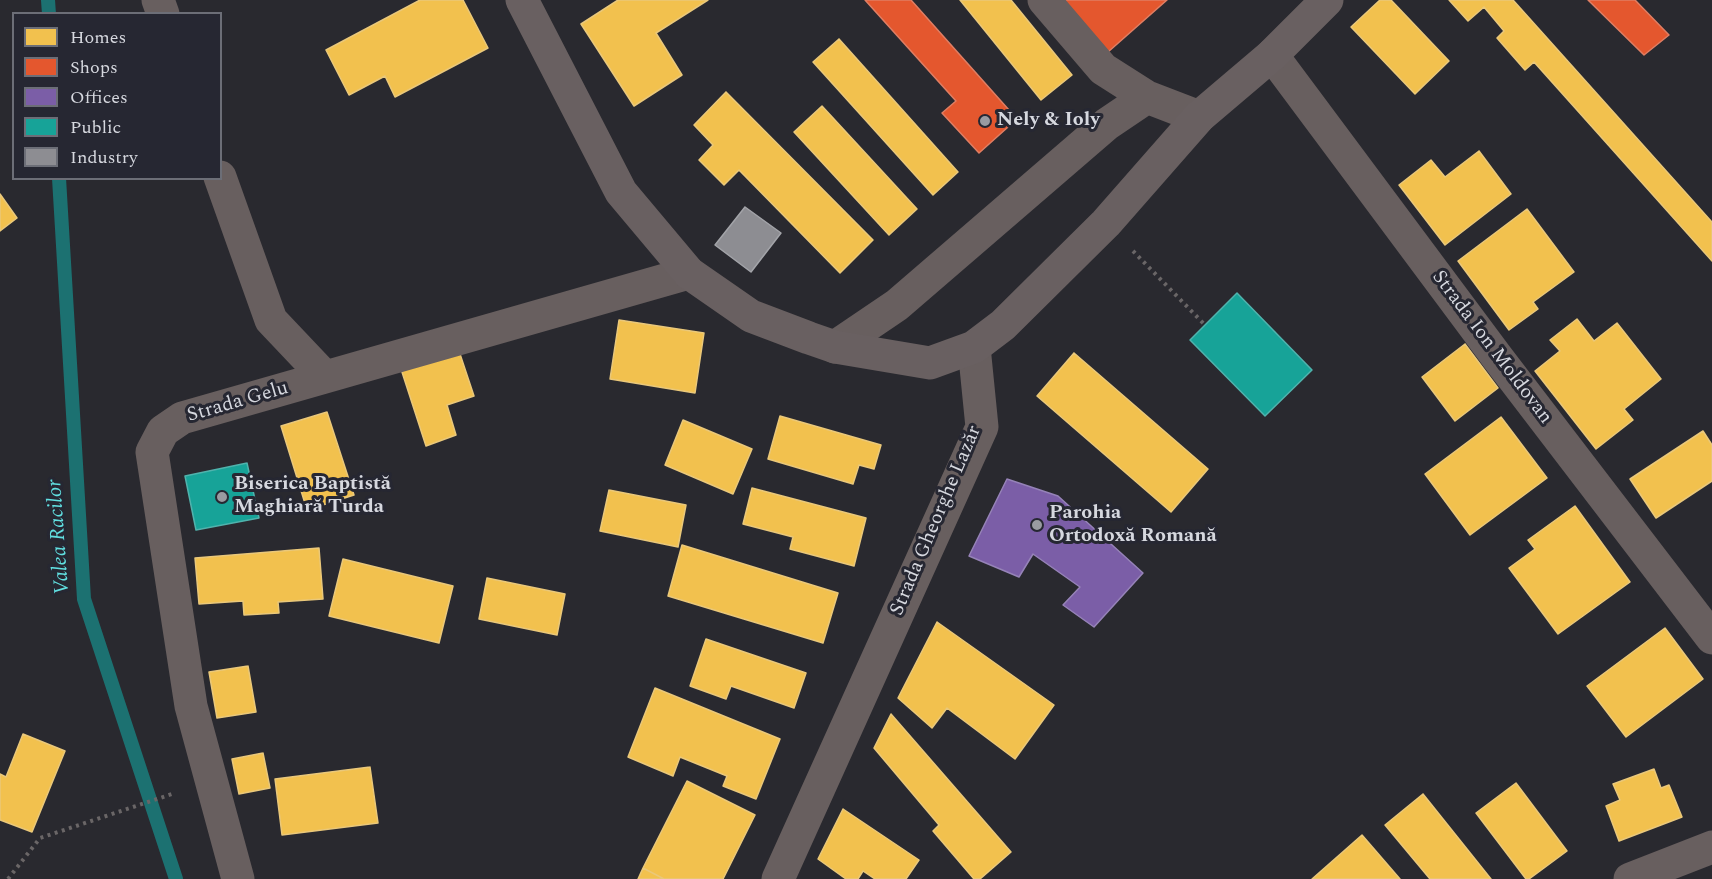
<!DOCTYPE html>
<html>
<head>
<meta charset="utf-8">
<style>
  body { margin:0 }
  #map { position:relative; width:1712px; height:879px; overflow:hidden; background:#29292f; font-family:Spectral,serif }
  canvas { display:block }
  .legend { position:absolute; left:12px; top:12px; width:210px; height:168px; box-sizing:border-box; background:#262732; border:2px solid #6c6e77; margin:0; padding:8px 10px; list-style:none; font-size:18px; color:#d6d8df }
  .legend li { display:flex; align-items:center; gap:12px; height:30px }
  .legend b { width:30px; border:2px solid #6c6e77 }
</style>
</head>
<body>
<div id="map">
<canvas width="1712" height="879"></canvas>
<ul class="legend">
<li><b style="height:16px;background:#f2c14e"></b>Homes</li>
<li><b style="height:16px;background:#e4572e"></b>Shops</li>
<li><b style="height:16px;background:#7b5ea7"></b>Offices</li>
<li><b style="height:16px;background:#17a398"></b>Public</li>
<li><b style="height:16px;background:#8d8d92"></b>Industry</li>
</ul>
</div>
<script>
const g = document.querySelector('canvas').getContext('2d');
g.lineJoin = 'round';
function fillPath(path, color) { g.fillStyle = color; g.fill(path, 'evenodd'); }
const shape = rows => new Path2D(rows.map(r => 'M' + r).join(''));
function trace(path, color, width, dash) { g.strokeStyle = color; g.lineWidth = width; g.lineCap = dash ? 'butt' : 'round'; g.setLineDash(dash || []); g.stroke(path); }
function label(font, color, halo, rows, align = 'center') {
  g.font = font + ' Spectral,serif'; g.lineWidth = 6; g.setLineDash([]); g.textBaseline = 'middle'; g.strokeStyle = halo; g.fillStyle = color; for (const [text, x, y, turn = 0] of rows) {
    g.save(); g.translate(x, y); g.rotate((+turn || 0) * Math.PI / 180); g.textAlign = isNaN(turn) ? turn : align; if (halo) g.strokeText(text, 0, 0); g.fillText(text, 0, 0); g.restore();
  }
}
const homes = shape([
  [420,0,463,0,488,48,395,97,385,76,349,95,326,50,420,0],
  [618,0,708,0,656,33,682,75,634,106,581,24,618,0],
  [960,0,1011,0,1072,75,1041,100,960,0],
  [1380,0,1391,0,1449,61,1415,94,1351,27,1380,0],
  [1449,0,1513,0,1712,222,1712,261,1534,62,1525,70,1497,38,1504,31,1484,7,1468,21,1449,0],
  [839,39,958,172,933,195,813,62,839,39],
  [726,92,873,240,840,273,739,170,724,185,699,160,713,145,694,125,726,92],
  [822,106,917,209,889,235,794,132,822,106],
  [1479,151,1511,194,1445,245,1399,185,1431,160,1445,177,1479,151],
  [0,194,17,218,0,231,0,194],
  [1527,209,1574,272,1533,302,1538,309,1509,330,1458,261,1527,209],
  [1577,319,1594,341,1617,323,1661,379,1624,409,1633,420,1596,449,1535,371,1560,351,1550,340,1577,319],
  [619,320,704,333,695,393,610,379,619,320],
  [1465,344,1498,388,1455,421,1422,377,1465,344],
  [459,351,474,396,447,405,456,435,426,446,401,369,459,351],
  [1074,353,1208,469,1171,512,1037,396,1074,353],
  [327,412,354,495,307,510,281,426,327,412],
  [780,416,881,445,874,469,859,465,853,484,768,459,780,416],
  [1501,417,1547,478,1470,535,1425,474,1501,417],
  [683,420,752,449,733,494,665,465,683,420],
  [1703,431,1712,445,1712,481,1656,518,1630,479,1703,431],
  [752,488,866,518,854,566,790,549,793,537,743,524,752,488],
  [609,490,686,505,678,547,600,531,609,490],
  [1575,506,1630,582,1558,634,1509,568,1535,549,1528,540,1575,506],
  [682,545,838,593,823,643,668,596,682,545],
  [319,548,323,599,278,602,279,613,244,615,243,601,199,604,195,558,319,548],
  [343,559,453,586,439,643,329,616,343,559],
  [487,578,565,594,557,635,479,619,487,578],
  [937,622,1054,705,1015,759,947,708,932,728,898,698,937,622],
  [1665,628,1703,679,1626,737,1587,686,1665,628],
  [706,639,806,673,794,708,731,686,726,699,690,686,706,639],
  [248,666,256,712,217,718,209,672,248,666],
  [655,688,780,739,756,799,723,786,727,776,680,757,673,776,628,757,655,688],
  [891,714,1011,852,980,879,974,879,933,831,939,825,874,748,891,714],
  [23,734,65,751,32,832,0,820,0,774,6,777,23,734],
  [263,753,270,788,239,794,232,759,263,753],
  [370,767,378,823,282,835,275,779,370,767],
  [1654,769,1661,788,1669,785,1682,817,1619,841,1606,806,1620,800,1613,784,1654,769],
  [687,781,755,815,723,879,664,879,643,868,687,781],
  [1516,783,1567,851,1529,879,1526,879,1476,813,1516,783],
  [1423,794,1491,879,1430,879,1385,825,1423,794],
  [843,809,919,860,906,879,875,879,863,871,858,879,846,879,818,859,843,809],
  [1362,835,1400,879,1312,879,1362,835],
  [643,868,664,879,638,879,643,868]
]);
const shops = shape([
  [865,0,911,0,1017,119,979,153,942,113,956,101,865,0],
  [1063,0,1167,0,1108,52,1063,0],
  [1588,0,1635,0,1669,35,1644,55,1588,0]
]);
const offices = shape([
  [1007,479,1058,496,1143,573,1094,627,1063,605,1080,587,1033,554,1019,577,969,556,1007,479]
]);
const public = shape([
  [1237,293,1312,370,1265,416,1190,340,1237,293],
  [247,463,259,518,196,530,185,476,247,463]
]);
const industry = shape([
  [745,207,781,233,751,272,715,245,745,207]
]);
const stream = shape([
  [48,0,49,14],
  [59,178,84,599,176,879]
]);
const path = shape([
  [1133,251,1204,324],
  [8,879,40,838,175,793]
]);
const minor = shape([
  [158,0,163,14],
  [1044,0,1103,69,1147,97,1199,117],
  [1272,55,1497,357,1712,638],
  [220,177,271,320,325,377],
  [835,347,897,305,1107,124,1147,97],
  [238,879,191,706,152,452,163,431,182,418,689,273],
  [778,879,982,427,974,347],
  [1630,879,1712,847]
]);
const major = shape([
  [522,0,621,192,689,273,751,316,809,338,835,347,930,363,974,347,1003,325,1106,223,1199,117,1272,55,1327,0]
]);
const markers = [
  [985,121,6,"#999ba1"],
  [222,497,6,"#999ba1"],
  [1037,525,6,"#999ba1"]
];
const poiNames = [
  ["Nely & Ioly",997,121],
  ["Biserica Baptistă",234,485],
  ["Maghiară Turda",234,508],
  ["Parohia",1049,514],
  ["Ortodoxă Romană",1049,537]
];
const streetNames = [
  ["Strada Ion Moldovan",1491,348,53],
  ["Strada Gelu",238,403,-16],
  ["Strada Gheorghe Lazăr",937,521,-67]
];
const waterNames = [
  ["Valea Racilor",60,537,-94]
];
fillPath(homes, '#f2c14e');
trace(homes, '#eac87a', 1.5);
fillPath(shops, '#e4572e');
trace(shops, '#e07e63', 1.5);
fillPath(offices, '#7b5ea7');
trace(offices, '#9683b8', 1.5);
fillPath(public, '#17a398');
trace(public, '#50b3ad', 1.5);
fillPath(industry, '#8d8d92');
trace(industry, '#a3a4a9', 1.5);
trace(stream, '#1c7171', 14);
trace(path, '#6a6667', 4, [3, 4.5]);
trace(minor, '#685f5f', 33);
trace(major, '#696061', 33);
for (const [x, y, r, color] of markers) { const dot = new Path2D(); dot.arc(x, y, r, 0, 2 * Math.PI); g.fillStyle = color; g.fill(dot); trace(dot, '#262732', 2); }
label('bold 20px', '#d6d8df', '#262732', poiNames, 'left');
label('20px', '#d6d8df', '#262732', streetNames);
label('italic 21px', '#61dfe0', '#262732', waterNames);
</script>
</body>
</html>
